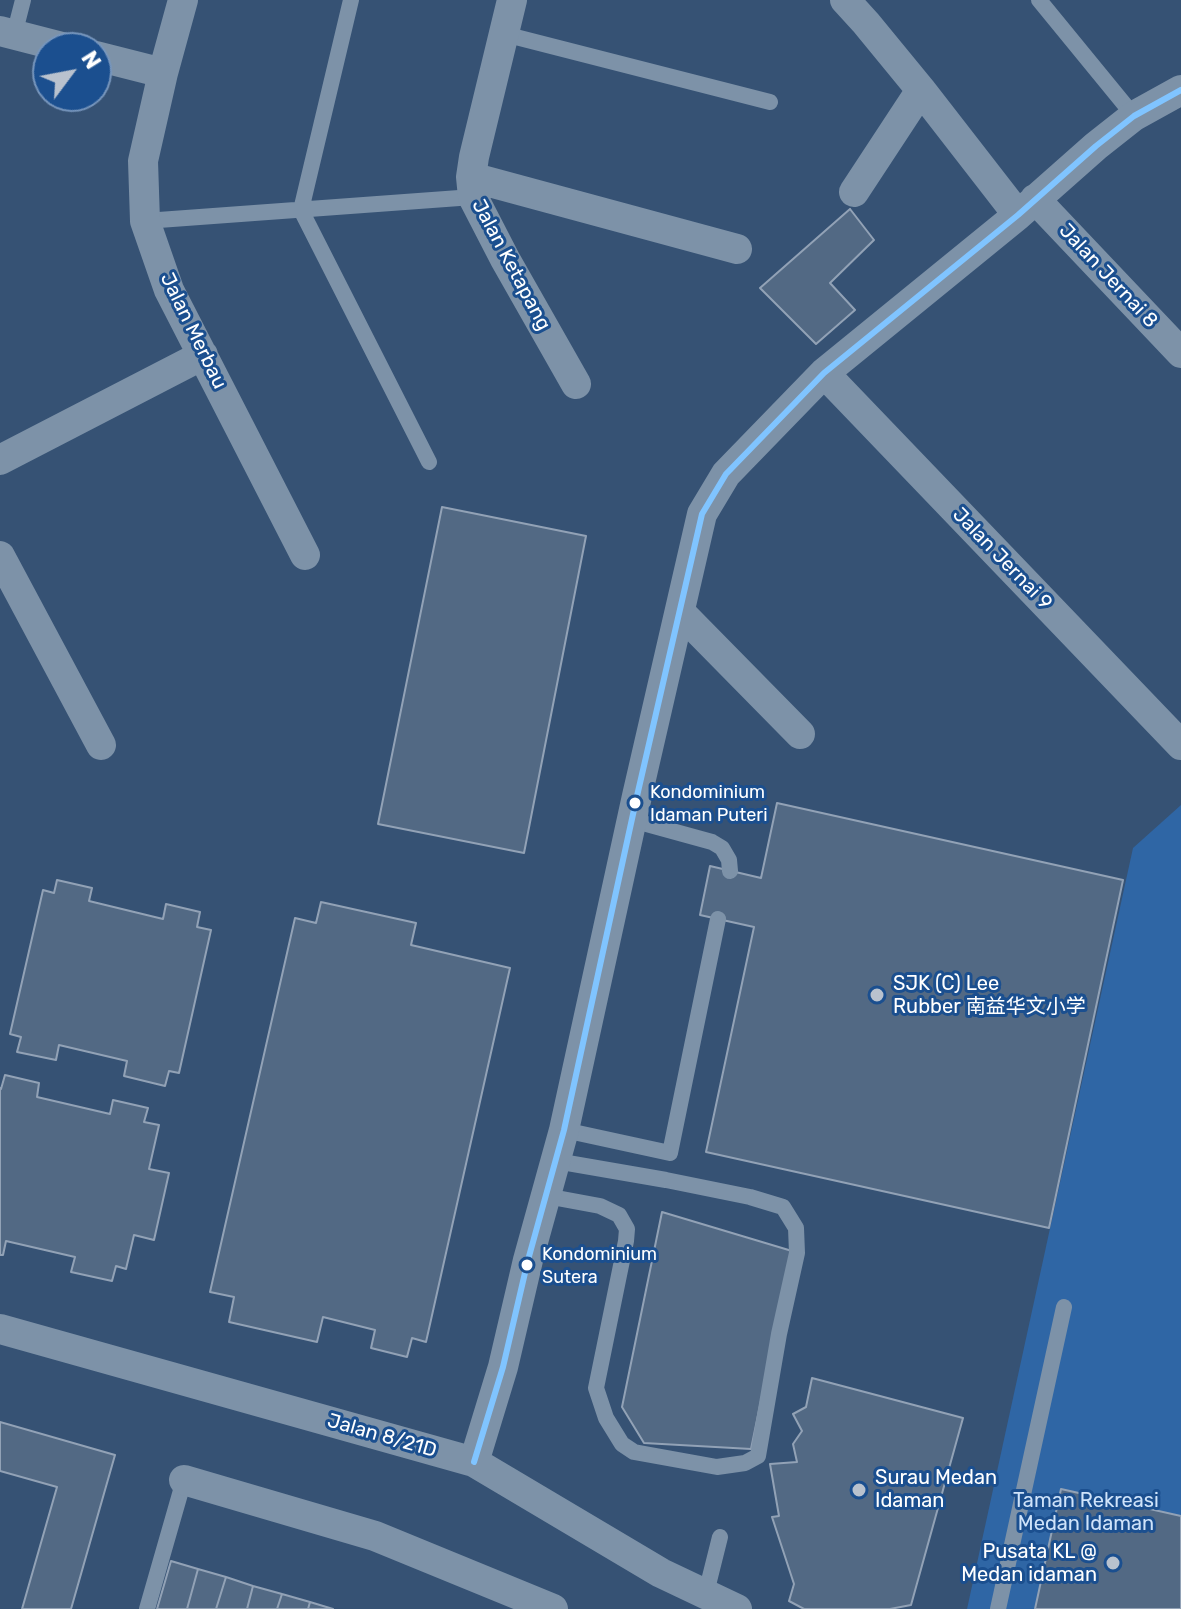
<!DOCTYPE html>
<html>
<head>
<meta charset="utf-8">
<style>
  body { margin:0 }
  #map { position:relative; width:1181px; height:1609px; overflow:hidden; background:#365274; font-family:Rubik,sans-serif }
  canvas { display:block }
  .north { position:absolute; left:32px; top:32px; width:80px; height:80px; box-sizing:border-box; background:#1b4f8f; border:2px solid #7695bc; border-radius:50%; rotate:58deg; font-size:22px; font-weight:700; line-height:32px; text-align:center; color:#fff }
  .north::after { content:''; display:block; margin:auto; width:28px; height:36px; background:#b9c2ce; clip-path:polygon(50% 0,100% 100%,50% 72%,0 100%) }
</style>
</head>
<body>
<div id="map">
<canvas width="1181" height="1609"></canvas>
<div class="north">N</div>
</div>
<script>
const g = document.querySelector('canvas').getContext('2d');
g.lineJoin = 'round';
function fillPath(path, color) { g.fillStyle = color; g.fill(path, 'evenodd'); }
const shape = rows => new Path2D(rows.map(r => 'M' + r).join(''));
function trace(path, color, width, dash) { g.strokeStyle = color; g.lineWidth = width; g.lineCap = dash ? 'butt' : 'round'; g.setLineDash(dash || []); g.stroke(path); }
function label(font, color, halo, rows, align = 'center') {
  g.font = font + ' Rubik,"Noto Sans SC",sans-serif'; g.lineWidth = 6; g.setLineDash([]); g.textBaseline = 'middle'; g.strokeStyle = halo; g.fillStyle = color; for (const [text, x, y, turn = 0] of rows) {
    g.save(); g.translate(x, y); g.rotate((+turn || 0) * Math.PI / 180); g.textAlign = isNaN(turn) ? turn : align; if (halo) g.strokeText(text, 0, 0); g.fillText(text, 0, 0); g.restore();
  }
}
const green = shape([
  [1181,805,1181,1609,967,1609,1133,848]
]);
const building = shape([
  [850,209,874,240,830,283,855,310,816,344,760,288,850,209],
  [442,507,586,536,524,853,378,824,442,507],
  [777,803,1123,880,1049,1228,706,1152,754,927,700,915,710,866,761,878,777,803],
  [57,880,92,888,89,901,163,919,166,904,200,912,197,927,211,930,179,1073,169,1071,165,1086,124,1076,127,1061,59,1045,56,1060,17,1052,21,1037,10,1034,43,890,54,893,57,880],
  [321,902,416,923,411,945,510,968,426,1342,412,1338,407,1357,371,1348,375,1330,323,1317,317,1342,229,1322,234,1297,210,1292,295,918,316,923,321,902],
  [5,1075,39,1083,37,1097,110,1114,113,1100,148,1108,144,1122,159,1125,149,1169,169,1173,154,1240,134,1235,126,1269,116,1266,112,1281,71,1272,75,1257,6,1241,3,1255,0,1255,0,1088,1,1089,5,1075],
  [662,1212,792,1251,751,1449,644,1443,622,1407,662,1212],
  [812,1378,963,1418,911,1605,890,1609,804,1609,789,1601,794,1584,772,1517,779,1516,770,1464,797,1462,793,1444,802,1431,793,1414,806,1407,812,1378],
  [0,1422,115,1455,71,1609,22,1609,57,1487,0,1471,0,1422],
  [1061,1489,1181,1516,1181,1609,1035,1609,1061,1489],
  [171,1561,198,1569,187,1609,157,1609,171,1561],
  [198,1569,226,1577,216,1609,187,1609,198,1569],
  [226,1577,253,1586,247,1609,216,1609,226,1577],
  [253,1586,282,1594,277,1609,247,1609,253,1586],
  [282,1594,310,1602,308,1609,277,1609,282,1594],
  [310,1602,333,1609,308,1609,310,1602]
]);
const lane = shape([
  [351,0,301,210,429,462],
  [1039,0,1134,116],
  [504,34,770,102],
  [14,35,23,0],
  [145,221,473,197],
  [632,820,712,842,722,848,729,860,730,871],
  [564,1130,670,1153,718,919],
  [546,1196,600,1206,619,1215,627,1229,626,1241,596,1388,606,1418,622,1444,634,1452,717,1467,745,1463,758,1456,779,1334,797,1253,796,1228,783,1207,750,1197,666,1180,556,1161],
  [706,1593,720,1537],
  [147,1609,184,1480],
  [998,1609,1064,1307]
]);
const street = shape([
  [183,0,163,73,143,161,145,221,169,290,305,555],
  [512,0,474,157,471,177,473,197,505,259,576,384],
  [845,0,866,23,921,90,854,192],
  [0,31,66,48],
  [96,56,163,73],
  [921,90,1018,215],
  [471,177,737,249],
  [1035,199,1181,353],
  [824,373,1181,745],
  [0,460,203,355],
  [0,556,101,745],
  [680,612,800,734],
  [0,1329,474,1462,661,1573,737,1609],
  [474,1462,503,1367,528,1260,564,1130,637,796,702,514,726,474,824,373,1018,215,1096,146,1134,116,1181,90],
  [184,1480,375,1536,553,1609]
]);
const bus1 = shape([
  [474,1462,503,1367,528,1260,564,1130,637,796,702,514,726,474,824,373,1018,215,1096,146,1134,116,1181,90]
]);
const markers = [
  [635,803,7,"#fff"],
  [877,995,8,"#b9c2ce"],
  [527,1265,7,"#fff"],
  [859,1490,8,"#b9c2ce"],
  [1113,1563,8,"#b9c2ce"]
];
const busNames = [
  ["Kondominium",650,793],
  ["Idaman Puteri",650,816],
  ["Kondominium",542,1255],
  ["Sutera",542,1278]
];
const streetNames = [
  ["Jalan Ketapang",511,265,62],
  ["Jalan Jernai 8",1108,276,47],
  ["Jalan Merbau",193,331,64],
  ["Jalan Jernai 9",1002,559,46],
  ["Jalan 8/21D",382,1436,16]
];
const poiNames = [
  ["SJK (C) Lee",893,984],
  ["Rubber 南益华文小学",893,1007],
  ["Surau Medan",875,1478],
  ["Idaman",875,1501],
  ["Pusata KL @",1097,1552,"right"],
  ["Medan idaman",1097,1575,"right"]
];
const parkNames = [
  ["Taman Rekreasi",1086,1501],
  ["Medan Idaman",1086,1524]
];
fillPath(green, '#2f66a5');
fillPath(building, '#526984');
trace(building, '#92a2b6', 2);
trace(lane, '#7d92a8', 16);
trace(street, '#7d92a8', 30);
trace(bus1, '#80c4ff', 6);
for (const [x, y, r, color] of markers) { const dot = new Path2D(); dot.arc(x, y, r, 0, 2 * Math.PI); g.fillStyle = color; g.fill(dot); trace(dot, '#1b4f8f', 3); }
label('18px', '#fff', '#1b4f8f', busNames, 'left');
label('20px', '#fff', '#1b4f8f', streetNames);
label('20px', '#fff', '#1b4f8f', poiNames, 'left');
label('20px', '#cfe3fa', '#1b4f8f', parkNames);
</script>
</body>
</html>
